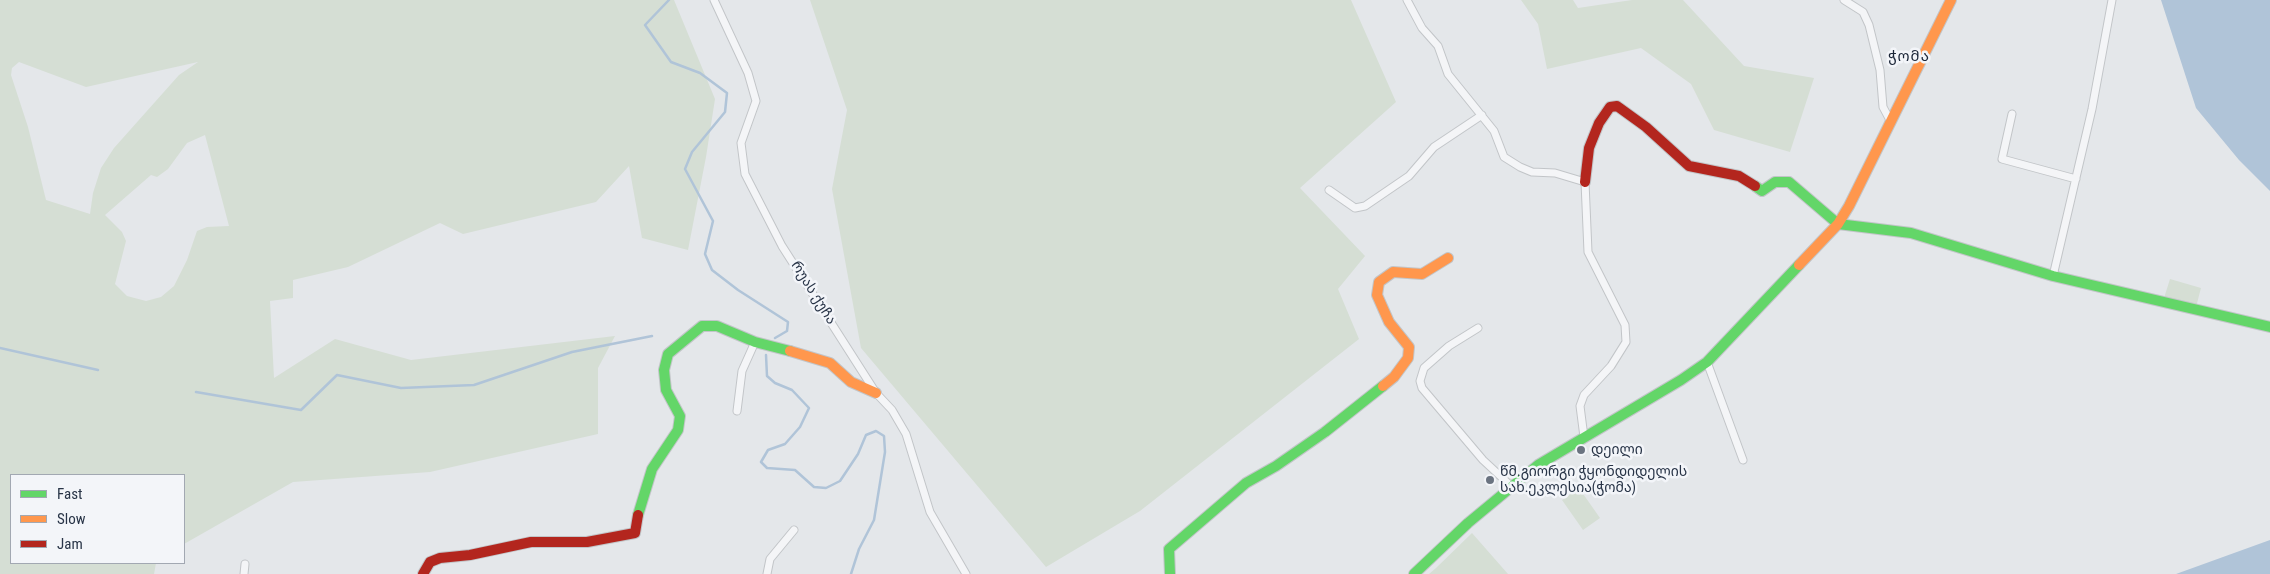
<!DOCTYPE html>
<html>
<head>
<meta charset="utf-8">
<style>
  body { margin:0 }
  #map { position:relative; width:2270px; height:574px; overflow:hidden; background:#e4e7ea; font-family:"Roboto Condensed",sans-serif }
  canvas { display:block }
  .legend { position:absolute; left:10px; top:474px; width:175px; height:90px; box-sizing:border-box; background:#f3f5f9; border:1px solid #a2a8b2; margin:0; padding:6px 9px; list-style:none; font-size:15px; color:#283447 }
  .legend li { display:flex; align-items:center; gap:10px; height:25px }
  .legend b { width:25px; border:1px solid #a2a8b2 }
</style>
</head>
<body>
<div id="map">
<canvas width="2270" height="574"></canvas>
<ul class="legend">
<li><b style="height:6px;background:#63d668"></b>Fast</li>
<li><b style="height:6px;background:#ff974d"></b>Slow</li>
<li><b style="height:6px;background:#b3261e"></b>Jam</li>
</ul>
</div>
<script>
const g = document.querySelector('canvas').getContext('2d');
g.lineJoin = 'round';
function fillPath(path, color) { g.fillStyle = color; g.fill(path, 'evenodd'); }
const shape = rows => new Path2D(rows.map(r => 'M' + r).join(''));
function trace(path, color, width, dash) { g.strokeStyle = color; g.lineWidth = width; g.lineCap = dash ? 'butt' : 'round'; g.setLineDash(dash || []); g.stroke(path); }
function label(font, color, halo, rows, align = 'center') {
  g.font = font + ' "Roboto Condensed","Noto Sans Georgian",sans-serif'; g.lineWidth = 5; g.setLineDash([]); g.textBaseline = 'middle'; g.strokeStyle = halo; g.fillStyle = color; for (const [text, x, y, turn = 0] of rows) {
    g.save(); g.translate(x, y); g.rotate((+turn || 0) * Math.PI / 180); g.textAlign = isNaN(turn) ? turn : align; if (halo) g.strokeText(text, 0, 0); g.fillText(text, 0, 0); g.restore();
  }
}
const green = shape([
  [0,0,674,0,715,99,706,157,688,250,642,238,629,166,596,202,463,234,440,223,348,267,293,280,293,298,270,301,274,378,335,339,411,360,615,336,598,368,598,434,430,472,293,482,184,544,184,475,11,475,11,563,156,563,154,574,0,574],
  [19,62,86,87,198,62,179,75,114,148,101,168,93,193,90,214,46,200,28,127,11,75,12,68],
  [205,135,229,226,207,227,197,231,187,260,174,286,161,297,146,301,127,296,115,284,126,241,122,232,105,215,151,175,157,177,168,169,187,143],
  [810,0,1351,0,1396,102,1300,188,1365,256,1338,289,1359,339,1140,511,1046,567,861,348,832,189,847,110],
  [1521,0,1573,0,1578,8,1632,0,1683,0,1744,66,1814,78,1790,152,1714,130,1691,84,1641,48,1547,69,1538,24],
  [2170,279,2201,288,2196,307,2164,298],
  [1579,488,1600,518,1583,530,1562,500],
  [1472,533,1508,574,1429,574,1436,568]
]);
const water = shape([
  [2161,0,2270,0,2270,191,2239,160,2196,108],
  [2270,540,2270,574,2176,574]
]);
const stream = shape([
  [669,0,645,25,671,62,700,73,727,93,725,112,692,152,685,169,713,221,705,254,712,270,738,290,788,322,787,331,775,338],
  [0,348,98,370],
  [766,355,767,376,775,383,792,390,809,408,800,427,785,444,768,450,761,462,767,468,795,470,814,487,826,488,840,481,858,454,866,435,876,431,884,436,885,452,874,520,859,549,851,574],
  [196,392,301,410,337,375,401,388,474,385,572,352,652,336]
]);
const street = shape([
  [714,0,748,73,756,101,741,143,745,174,782,246,876,393,892,410,906,434,930,512,966,574],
  [1407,0,1422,28,1438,46,1448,74,1494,131,1504,157,1520,167,1532,172,1555,173,1585,182,1588,252,1625,325,1626,342,1611,366,1584,395,1580,406,1584,437],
  [1844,0,1863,12,1869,25,1880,70,1883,107,1891,122],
  [2012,114,2002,159,2076,179],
  [1329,190,1355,208,1365,206,1409,176,1434,147,1482,115],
  [2053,276,2092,109,2112,0],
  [1478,328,1449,346,1424,368,1420,381,1422,388,1483,460,1511,486],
  [1707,362,1743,460],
  [737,411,742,371,755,342],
  [244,574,245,564],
  [767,574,770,559,794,530]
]);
const fast = shape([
  [1755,186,1762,191,1775,182,1789,182,1838,224],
  [1838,224,1911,233,2053,276,2270,327],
  [638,515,652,469,678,430,680,416,666,390,664,370,668,354,702,326,717,326,755,342,790,351],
  [1170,574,1169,549,1246,483,1276,466,1325,432,1383,386],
  [1414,574,1468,523,1538,465,1681,380,1707,362,1799,265]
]);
const slow = shape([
  [1799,265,1838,224,1849,206,1951,0],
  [790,351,830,363,851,382,876,393],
  [1383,386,1394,377,1408,358,1409,347,1389,322,1377,295,1379,282,1393,272,1422,274,1448,258]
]);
const jam = shape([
  [1585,182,1589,148,1599,123,1610,107,1617,106,1646,127,1689,166,1739,176,1755,186],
  [423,574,430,562,440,558,470,555,531,542,587,542,635,533,638,515]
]);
const markers = [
  [1581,450,5,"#6a7380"],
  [1490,480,5,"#6a7380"]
];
const streetNames = [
  ["რუას ქუჩა",813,293,58]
];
const poiNames = [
  ["დეილი",1591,450],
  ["წმ.გიორგი ჭყონდიდელის",1500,472],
  ["სახ.ეკლესია(ჭომა)",1500,488]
];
const neighbourhoodNames = [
  ["ჭომა",1909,57]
];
fillPath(green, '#d5ded4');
fillPath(water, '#b0c4d8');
trace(stream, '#b0c4d8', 2.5);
trace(street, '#c2c5c8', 9);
trace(fast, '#c2c5c8', 12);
trace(slow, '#c2c5c8', 12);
trace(jam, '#c2c5c8', 12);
trace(street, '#f4f5f7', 7);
trace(fast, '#63d668', 10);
trace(slow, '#ff974d', 10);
trace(jam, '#b3261e', 10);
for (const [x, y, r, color] of markers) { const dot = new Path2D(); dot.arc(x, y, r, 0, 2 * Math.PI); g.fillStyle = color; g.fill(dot); trace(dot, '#f3f5f9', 2); }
label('14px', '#283447', '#f3f5f9', streetNames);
label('14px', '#283447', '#f3f5f9', poiNames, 'left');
g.letterSpacing = '1px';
label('15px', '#1a2537', '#f3f5f9', neighbourhoodNames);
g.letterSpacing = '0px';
</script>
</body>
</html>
